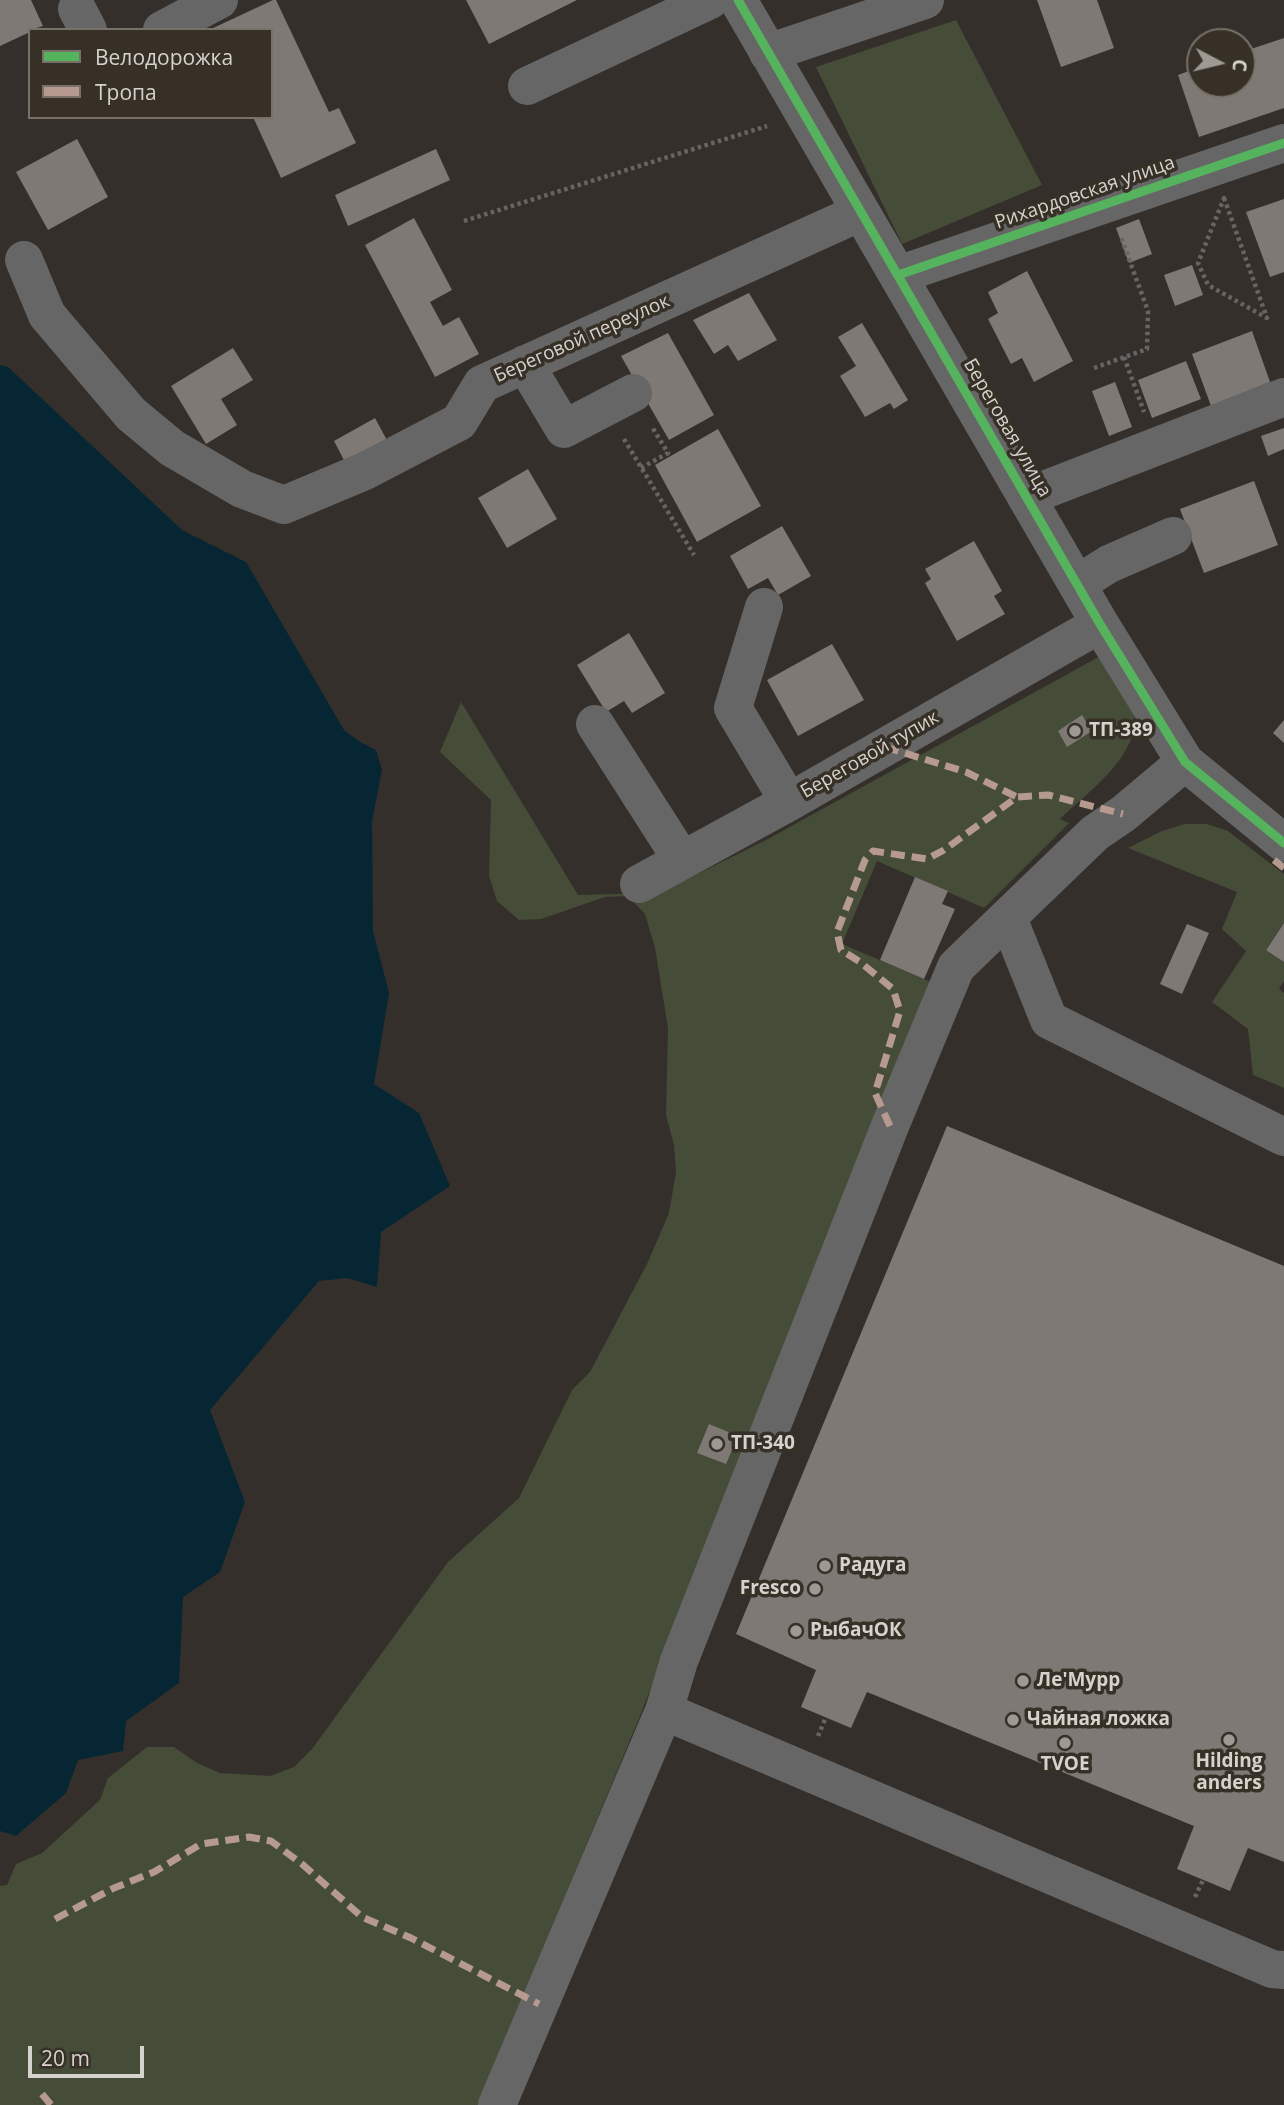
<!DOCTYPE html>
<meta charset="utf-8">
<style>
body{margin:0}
#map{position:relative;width:1284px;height:2105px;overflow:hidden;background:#342f2a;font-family:"Open Sans",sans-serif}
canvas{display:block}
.legend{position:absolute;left:28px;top:28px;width:245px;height:91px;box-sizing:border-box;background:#373027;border:2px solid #777169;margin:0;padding:9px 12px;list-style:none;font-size:21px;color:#d6d2cc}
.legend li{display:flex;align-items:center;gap:14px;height:35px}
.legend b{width:35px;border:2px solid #777169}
.north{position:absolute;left:1186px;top:28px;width:70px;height:70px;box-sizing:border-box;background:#373027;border:2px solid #777169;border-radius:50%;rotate:97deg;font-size:19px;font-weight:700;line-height:28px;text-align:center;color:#d6d2cc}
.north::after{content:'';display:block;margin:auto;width:24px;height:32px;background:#9d9993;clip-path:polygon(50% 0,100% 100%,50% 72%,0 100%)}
.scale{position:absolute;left:28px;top:2046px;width:116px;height:32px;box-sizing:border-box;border:4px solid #d6d2cc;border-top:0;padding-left:9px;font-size:21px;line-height:24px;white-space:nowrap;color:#d6d2cc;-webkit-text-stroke:5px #373027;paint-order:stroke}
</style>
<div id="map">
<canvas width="1284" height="2105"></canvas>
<ul class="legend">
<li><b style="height:9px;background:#56b35d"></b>Велодорожка</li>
<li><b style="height:9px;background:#b69a8f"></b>Тропа</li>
</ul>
<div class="north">С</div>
<div class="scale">20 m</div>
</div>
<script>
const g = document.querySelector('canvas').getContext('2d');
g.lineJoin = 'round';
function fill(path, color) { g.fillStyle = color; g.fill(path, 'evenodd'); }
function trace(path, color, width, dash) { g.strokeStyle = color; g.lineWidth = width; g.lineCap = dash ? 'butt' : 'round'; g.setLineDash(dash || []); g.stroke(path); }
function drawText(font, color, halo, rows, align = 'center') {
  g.font = font + ' "Open Sans",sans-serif'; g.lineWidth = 7; g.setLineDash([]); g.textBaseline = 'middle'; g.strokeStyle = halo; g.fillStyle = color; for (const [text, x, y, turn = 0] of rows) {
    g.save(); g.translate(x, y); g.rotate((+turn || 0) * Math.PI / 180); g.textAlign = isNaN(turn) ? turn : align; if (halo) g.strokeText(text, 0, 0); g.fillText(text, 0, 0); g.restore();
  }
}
fill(new Path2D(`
 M 956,20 L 1042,185 L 902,244 L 816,67 Z
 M 1104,654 C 1113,670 1125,685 1131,702 C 1150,749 1090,790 1060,819 L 1069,823 L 984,908 L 877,861 L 842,944 L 931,982 L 882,1100 L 638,1721 L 478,2105 L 0,2105 L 0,1886 L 7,1885 L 16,1864 L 42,1853 L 100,1800 L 108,1778 L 147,1747 L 174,1747 L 197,1763 L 220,1773 L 270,1776 L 294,1767 L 312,1749 L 448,1562 L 519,1498 L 572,1390 L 590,1372 L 647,1264 L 669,1213 L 676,1172 L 674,1145 L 666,1115 L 668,1028 L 655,948 L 645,914 L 628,896 L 605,897 L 541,919 L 519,920 L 497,901 L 489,876 L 491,800 L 440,752 L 461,702 L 578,895 L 659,893 L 766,840 Z
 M 1185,824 L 1207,824 L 1228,831 L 1284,874 L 1284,923 L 1266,949 L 1284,962 L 1284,981 L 1279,989 L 1284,993 L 1284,1088 L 1253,1075 L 1248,1029 L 1212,1002 L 1246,951 L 1222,929 L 1237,892 L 1128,848 L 1162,831 Z`), '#454c38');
fill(new Path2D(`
 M 0,365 L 8,367 L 182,530 L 246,562 L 344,730 L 360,742 L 376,750 L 382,770 L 372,821 L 373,931 L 389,993 L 374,1084 L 419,1113 L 450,1186 L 381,1232 L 377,1287 L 347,1278 L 319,1281 L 210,1410 L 245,1502 L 220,1572 L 183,1597 L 179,1683 L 126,1721 L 123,1751 L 78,1760 L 66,1793 L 16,1836 L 0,1831 Z`), '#062634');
fill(new Path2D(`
 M 0,0 L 31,0 L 43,26 L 30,30 L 30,32 L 0,46 Z
 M 273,0 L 276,0 L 329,112 L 339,108 L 356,143 L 281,178 L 253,117 L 271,117 L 271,30 L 209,30 Z
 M 466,0 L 577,0 L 489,44 Z
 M 1037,0 L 1097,0 L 1114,48 L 1061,67 Z
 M 1284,38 L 1284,108 L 1199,137 L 1178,75 L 1200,67 L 1200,84 L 1242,84 L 1242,52 Z
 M 77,139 L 108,197 L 48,230 L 16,172 Z
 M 436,149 L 450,180 L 348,226 L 335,195 Z
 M 1284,199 L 1284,272 L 1270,277 L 1246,212 Z
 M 414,218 L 452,290 L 430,302 L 443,326 L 459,317 L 479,354 L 435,377 L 365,245 Z
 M 1139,219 L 1152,254 L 1129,263 L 1116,228 Z
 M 1192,265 L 1203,295 L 1175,306 L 1164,275 Z
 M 1027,271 L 1073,361 L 1034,382 L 1022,358 L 1011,364 L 988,319 L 998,313 L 988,292 Z
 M 749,293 L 777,340 L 738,361 L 728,345 L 714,354 L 693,320 Z
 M 862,323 L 908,400 L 894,409 L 890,403 L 865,417 L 840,376 L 856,366 L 838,337 Z
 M 1252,331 L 1270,382 L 1211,406 L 1192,354 Z
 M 668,333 L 714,415 L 669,440 L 621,356 Z
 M 233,348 L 253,380 L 221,399 L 237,425 L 206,444 L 171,386 Z
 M 1186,361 L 1201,399 L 1152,418 L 1138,380 Z
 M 1115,382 L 1132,427 L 1109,436 L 1092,391 Z
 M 375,418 L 389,444 L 347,466 L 334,441 Z
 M 1284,428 L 1284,449 L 1268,456 L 1261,436 Z
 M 718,429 L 761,506 L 697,542 L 655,465 Z
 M 528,469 L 557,519 L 507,548 L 478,498 Z
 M 1254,481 L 1278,545 L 1204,573 L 1180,509 Z
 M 782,526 L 811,576 L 778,595 L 768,578 L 748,589 L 730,556 Z
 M 974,541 L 1002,591 L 994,596 L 1005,614 L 957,641 L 925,583 L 931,579 L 925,569 Z
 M 629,633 L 665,693 L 632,713 L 624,701 L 606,712 L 577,665 Z
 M 832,644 L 864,700 L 798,736 L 767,680 Z
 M 1082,715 L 1092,731 L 1067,747 L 1058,731 Z
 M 1284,720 L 1284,743 L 1273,733 Z
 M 915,877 L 948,891 L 942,904 L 955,909 L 924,979 L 880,960 Z
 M 1284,923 L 1284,962 L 1266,950 Z
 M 1187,924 L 1209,933 L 1182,994 L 1160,984 Z
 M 947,1126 L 1284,1266 L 1284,1862 L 1248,1848 L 1230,1891 L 1177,1869 L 1194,1826 L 867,1692 L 851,1728 L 801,1707 L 816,1670 L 736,1634 Z
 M 709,1424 L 738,1436 L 726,1464 L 697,1453 Z`), '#7e7975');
trace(new Path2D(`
 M 1224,198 L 1267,318 L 1208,285 L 1198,263 Z
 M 464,221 L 767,126
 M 1124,357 L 1144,412
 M 1094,368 L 1147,349 L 1148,311 L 1122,240 L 1119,241
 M 624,439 L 694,555
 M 641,468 L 668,453 L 652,427
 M 818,1736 L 826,1717
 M 1195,1897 L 1203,1880`), '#666564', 4.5, [3.5, 3.5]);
trace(new Path2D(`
 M 738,0 L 1100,624 L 1185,762 L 1284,843
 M 77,9 L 88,30
 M 162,30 L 219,0
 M 768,53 L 925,0
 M 527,86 L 710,0
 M 24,260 L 47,315 L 131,414 L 172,448 L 242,489 L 284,505 L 365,471 L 459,422 L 482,384 L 861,212
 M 898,275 L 1284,143
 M 525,364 L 564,429 L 633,393
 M 1026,497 L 1284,397
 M 1077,584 L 1109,564 L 1173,536
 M 764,607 L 733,708 L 789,802
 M 595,724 L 682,860
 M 639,884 L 789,802 L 1100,624
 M 1008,918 L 1049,1020 L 1284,1137
 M 664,1711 L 1272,1969 L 1284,1970
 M 497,2105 L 664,1711 L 679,1661 L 890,1126 L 956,967 L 1095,833 L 1123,814 L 1185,762`), '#666', 38);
trace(new Path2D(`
 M 885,747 L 966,772 L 1017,797
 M 1274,860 L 1284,868
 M 890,1126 L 875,1093 L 900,1011 L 893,989 L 860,962 L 841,950 L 837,932 L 865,860 L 873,851 L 927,859 L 944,850 L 1017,797 L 1048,795 L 1123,814
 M 55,1919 L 114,1888 L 154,1872 L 201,1844 L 249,1837 L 271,1841 L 302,1864 L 362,1917 L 411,1938 L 539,2004
 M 42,2094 L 51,2105`), '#b69a8f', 7, [14, 7]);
trace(new Path2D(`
 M 738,0 L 1100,624 L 1185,762 L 1284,843
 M 898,275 L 1284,143`), '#56b35d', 9);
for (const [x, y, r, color] of [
 [1075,731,7,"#9d9993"],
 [717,1444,7,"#9d9993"],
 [825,1566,7,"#9d9993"],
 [815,1589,7,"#9d9993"],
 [796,1631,7,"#9d9993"],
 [1023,1681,7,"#9d9993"],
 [1013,1720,7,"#9d9993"],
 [1229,1740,7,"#9d9993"],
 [1065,1743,7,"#9d9993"]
]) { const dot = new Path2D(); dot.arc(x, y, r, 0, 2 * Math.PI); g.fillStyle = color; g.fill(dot); trace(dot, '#373027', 2.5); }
drawText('19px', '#d6d2cc', '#373027', [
 ["Рихардовская улица",1085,193,-19],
 ["Береговой переулок",582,339,-24],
 ["Береговая улица",1007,428,60],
 ["Береговой тупик",870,755,-30]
]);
drawText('bold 19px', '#d6d2cc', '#373027', [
 ["ТП-389",1089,731],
 ["ТП-340",731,1444],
 ["Радуга",839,1566],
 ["Fresco",801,1589,"right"],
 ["РыбачОК",810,1631],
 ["Ле'Мурр",1037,1681],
 ["Чайная ложка",1027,1720],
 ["Hilding",1229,1762,"center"],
 ["anders",1229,1784,"center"],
 ["TVOE",1065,1765,"center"]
], 'left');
</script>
